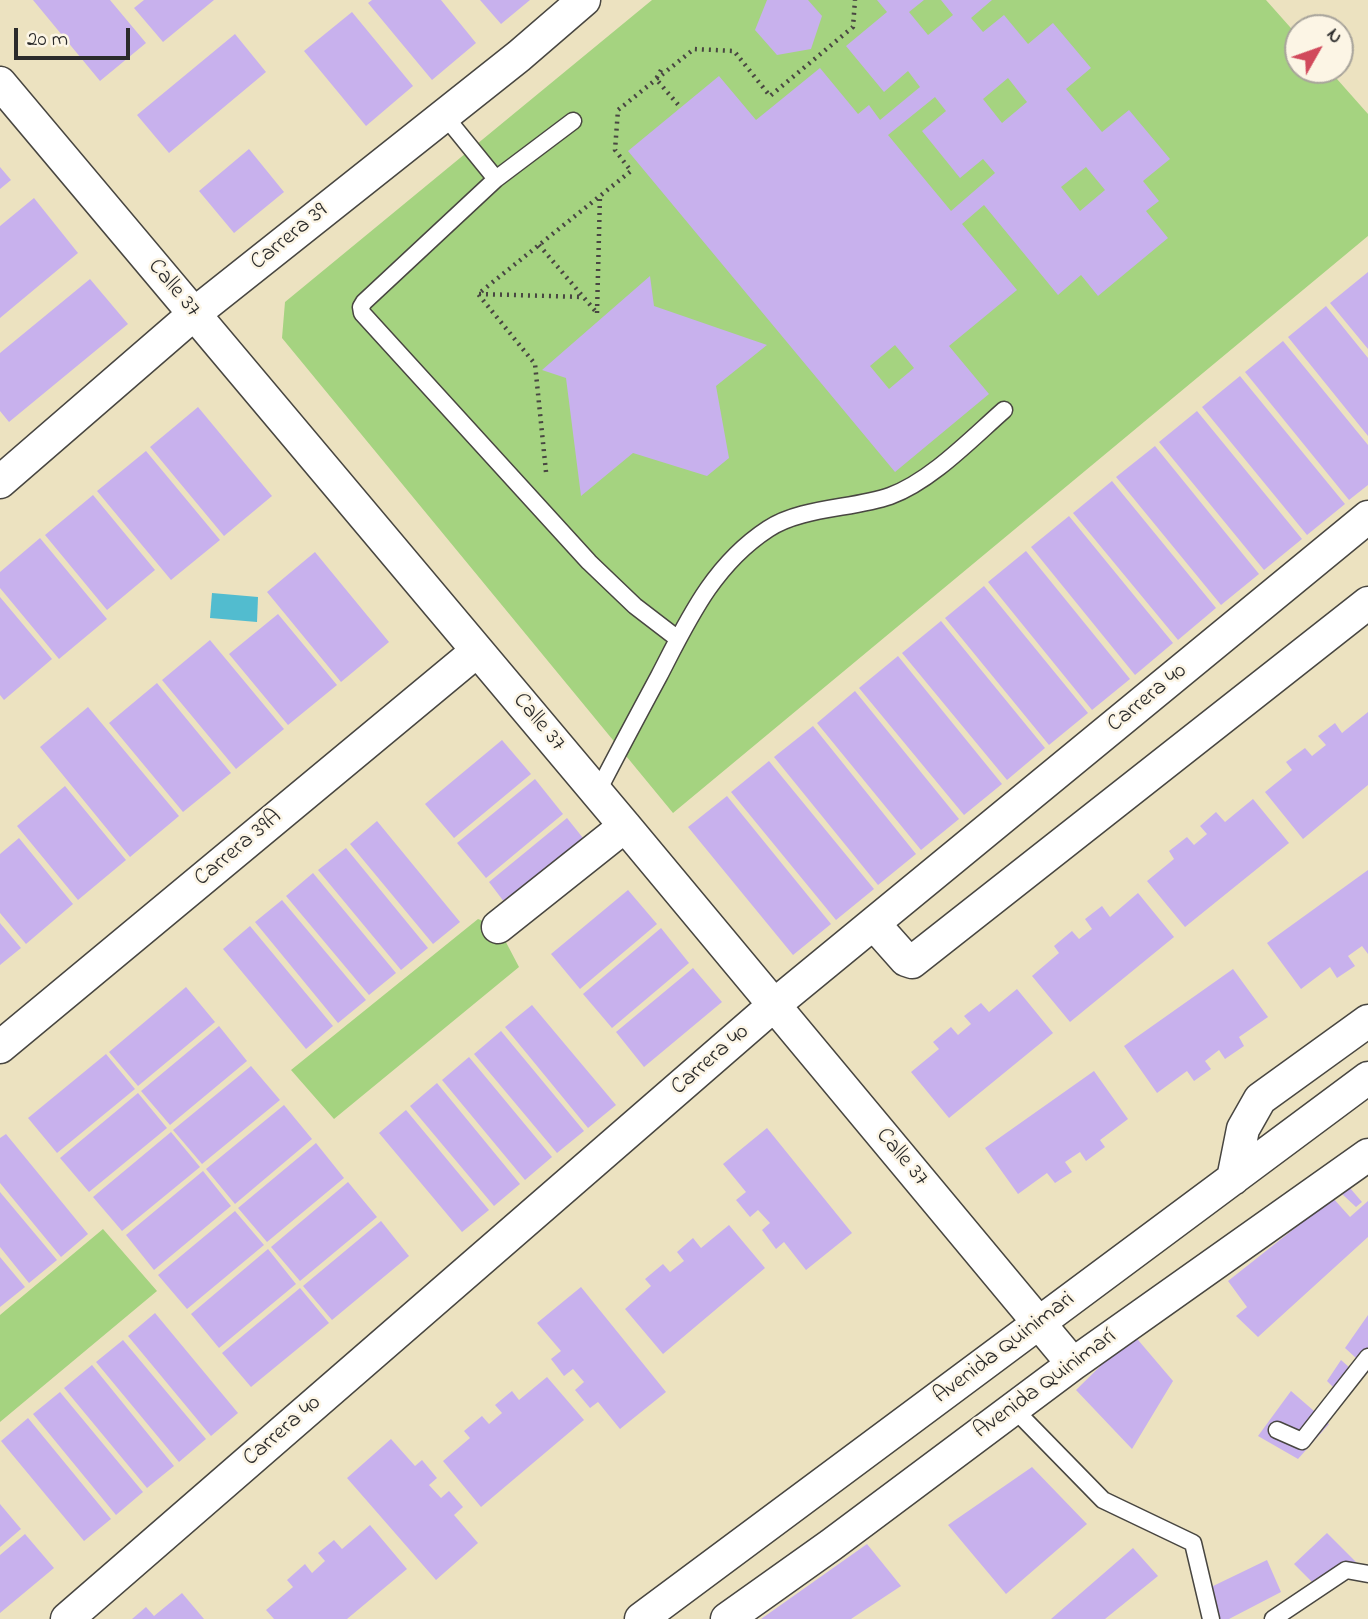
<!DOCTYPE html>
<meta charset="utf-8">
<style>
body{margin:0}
#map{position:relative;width:1368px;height:1619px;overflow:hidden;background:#ece2c0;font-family:"Indie Flower",sans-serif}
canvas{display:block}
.north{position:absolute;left:1284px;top:14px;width:70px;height:70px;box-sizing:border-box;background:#fcf5e5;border:2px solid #a8a49b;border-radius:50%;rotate:50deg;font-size:19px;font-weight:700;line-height:28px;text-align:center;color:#2b2b2b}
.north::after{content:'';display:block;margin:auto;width:24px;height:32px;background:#d1495b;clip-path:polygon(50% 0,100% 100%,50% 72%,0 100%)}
.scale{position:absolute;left:14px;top:28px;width:116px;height:32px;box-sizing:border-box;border:4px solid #2b2b2b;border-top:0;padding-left:9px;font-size:21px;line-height:24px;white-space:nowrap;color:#2b2b2b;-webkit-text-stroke:5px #fcf5e5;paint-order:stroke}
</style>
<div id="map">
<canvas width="1368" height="1619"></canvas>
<div class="north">N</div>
<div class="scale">20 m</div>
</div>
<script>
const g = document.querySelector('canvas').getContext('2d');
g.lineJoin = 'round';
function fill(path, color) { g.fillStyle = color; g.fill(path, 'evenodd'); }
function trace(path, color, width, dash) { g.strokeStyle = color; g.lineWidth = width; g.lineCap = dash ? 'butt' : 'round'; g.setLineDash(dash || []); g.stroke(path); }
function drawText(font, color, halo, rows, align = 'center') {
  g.font = font + ' "Indie Flower",sans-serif'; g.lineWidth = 5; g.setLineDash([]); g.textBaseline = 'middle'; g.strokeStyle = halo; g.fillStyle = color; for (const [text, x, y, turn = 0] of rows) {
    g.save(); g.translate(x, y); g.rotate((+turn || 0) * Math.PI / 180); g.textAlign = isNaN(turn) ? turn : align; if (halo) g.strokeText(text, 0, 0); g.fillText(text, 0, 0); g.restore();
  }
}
fill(new Path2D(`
 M 652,0 L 1266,0 L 1298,36 L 1298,70 L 1329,70 L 1368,114 L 1368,236 L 673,813 L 282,338 L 285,302 Z
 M 478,919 L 498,927 L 519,967 L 334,1119 L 291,1070 Z
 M 103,1229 L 157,1291 L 0,1422 L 0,1315 Z`), '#a5d380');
fill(new Path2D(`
 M 212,593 L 258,597 L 257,622 L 210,618 Z`), '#52bccf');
fill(new Path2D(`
 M 33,0 L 110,0 L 146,43 L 100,81 Z
 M 144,0 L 214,0 L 163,42 L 134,8 Z
 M 372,0 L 441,0 L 476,43 L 432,80 L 368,3 Z
 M 480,0 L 530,0 L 501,24 Z
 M 767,0 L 808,0 L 822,16 L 811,49 L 777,55 L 755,30 Z
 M 877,0 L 924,0 L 909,12 L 928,35 L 953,15 L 941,0 L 992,0 L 971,18 L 983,32 L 1004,15 L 1028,44 L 1053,23 L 1091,68 L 1066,89 L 1102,132 L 1129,110 L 1170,159 L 1143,181 L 1159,201 L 1146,211 L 1168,238 L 1098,296 L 1081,275 L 1058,295 L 984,205 L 962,224 L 1017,290 L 949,346 L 989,394 L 895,472 L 628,151 L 719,76 L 756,120 L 820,68 L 858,114 L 869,105 L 880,120 L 920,87 L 908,71 L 884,92 L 846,46 L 887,12 ZM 1008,78 L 1027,102 L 1002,123 L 983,99 ZM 935,97 L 946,111 L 922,131 L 960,178 L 983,159 L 995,173 L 951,211 L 888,135 ZM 1086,167 L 1105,190 L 1080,211 L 1061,187 ZM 895,345 L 914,368 L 889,389 L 870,366 Z
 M 352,12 L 413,86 L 366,126 L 304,51 Z
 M 235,34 L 266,72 L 169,153 L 137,115 Z
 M 249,149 L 284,192 L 234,233 L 199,191 Z
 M 0,167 L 11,180 L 0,189 Z
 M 34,198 L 78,253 L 0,318 L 0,226 Z
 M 1368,272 L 1368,349 L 1330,303 Z
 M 650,276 L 654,306 L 767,345 L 716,386 L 729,458 L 707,476 L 633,453 L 581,496 L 566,378 L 542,370 Z
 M 90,279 L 128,324 L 9,422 L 0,411 L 0,353 Z
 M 1326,306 L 1368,358 L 1368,436 L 1288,337 Z
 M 1283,341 L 1368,445 L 1368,485 L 1349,500 L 1245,372 Z
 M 1240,376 L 1345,504 L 1307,535 L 1202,407 Z
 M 198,407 L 272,496 L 224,536 L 150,447 Z
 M 1197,411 L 1302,539 L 1264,570 L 1159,442 Z
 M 1155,446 L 1259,574 L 1221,605 L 1116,477 Z
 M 146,451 L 220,540 L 171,580 L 97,491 Z
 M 1112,481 L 1216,608 L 1178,640 L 1073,513 Z
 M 93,495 L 155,570 L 107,610 L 45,535 Z
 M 1069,516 L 1173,643 L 1135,675 L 1031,547 Z
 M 40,538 L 107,619 L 59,659 L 0,588 L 0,572 Z
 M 1026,551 L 1130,679 L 1092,710 L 988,582 Z
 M 315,552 L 389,642 L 341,682 L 267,592 Z
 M 984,586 L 1088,713 L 1049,745 L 945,618 Z
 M 0,597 L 52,659 L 4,700 L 0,695 Z
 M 278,614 L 337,685 L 288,725 L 229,654 Z
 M 941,621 L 1045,748 L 1007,780 L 902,653 Z
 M 210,640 L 284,729 L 236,769 L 162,680 Z
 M 898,656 L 1002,784 L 964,815 L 859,688 Z
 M 157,683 L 231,773 L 183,812 L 109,723 Z
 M 855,691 L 959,819 L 921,850 L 817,723 Z
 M 88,707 L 179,816 L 130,857 L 40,747 Z
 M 1368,712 L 1368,785 L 1303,839 L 1265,792 L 1292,770 L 1286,762 L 1305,748 L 1312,756 L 1326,745 L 1318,736 L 1335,723 L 1342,733 Z
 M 813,726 L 916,854 L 878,885 L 774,757 Z
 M 502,740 L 531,774 L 454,838 L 425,804 Z
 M 769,761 L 874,889 L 836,920 L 731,792 Z
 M 535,779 L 563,814 L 486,878 L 457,843 Z
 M 65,786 L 126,860 L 78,900 L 17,826 Z
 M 727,796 L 831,924 L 793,955 L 688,827 Z
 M 1253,799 L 1289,843 L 1185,927 L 1147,881 L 1174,859 L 1169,851 L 1187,837 L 1194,845 L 1207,834 L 1200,826 L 1216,812 L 1225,822 Z
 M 567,818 L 591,848 L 511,911 L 489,882 Z
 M 377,821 L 460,922 L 433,944 L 350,844 Z
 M 19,838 L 73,904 L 26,944 L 0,913 L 0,854 Z
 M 346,848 L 428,948 L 401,970 L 318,870 Z
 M 1368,870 L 1368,954 L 1362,946 L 1348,956 L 1355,966 L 1337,978 L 1330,967 L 1301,989 L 1267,943 Z
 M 313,873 L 396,973 L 369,995 L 286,896 Z
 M 628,890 L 657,924 L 580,989 L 551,954 Z
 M 1138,893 L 1174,937 L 1070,1022 L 1032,976 L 1059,953 L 1054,946 L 1072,931 L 1079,939 L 1092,929 L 1085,919 L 1102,906 L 1110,917 Z
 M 282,900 L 366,1000 L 338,1023 L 255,922 Z
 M 0,923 L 21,948 L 0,965 Z
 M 250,926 L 333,1026 L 306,1049 L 223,949 Z
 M 661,928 L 689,963 L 612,1028 L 583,994 Z
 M 693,968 L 722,1002 L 644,1067 L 616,1032 Z
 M 1233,969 L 1268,1017 L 1239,1037 L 1244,1046 L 1225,1059 L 1219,1050 L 1205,1061 L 1211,1069 L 1194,1081 L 1187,1071 L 1157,1093 L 1124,1046 Z
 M 186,987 L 215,1022 L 138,1086 L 109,1052 Z
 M 1017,989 L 1053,1033 L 949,1118 L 911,1072 L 939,1049 L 933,1042 L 951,1027 L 958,1035 L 971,1024 L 964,1016 L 981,1003 L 989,1012 Z
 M 532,1005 L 616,1105 L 588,1128 L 505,1027 Z
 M 219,1026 L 247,1061 L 170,1125 L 141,1091 Z
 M 501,1031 L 584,1131 L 557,1153 L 474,1054 Z
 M 106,1054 L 135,1089 L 57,1153 L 28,1118 Z
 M 469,1057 L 552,1157 L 525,1180 L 442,1080 Z
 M 251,1066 L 280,1100 L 202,1164 L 173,1130 Z
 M 1094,1071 L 1128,1119 L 1100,1140 L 1105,1147 L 1086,1161 L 1080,1152 L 1065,1162 L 1072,1172 L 1055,1183 L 1047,1173 L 1018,1194 L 985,1148 Z
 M 437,1083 L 520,1184 L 494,1206 L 410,1106 Z
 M 138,1093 L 167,1128 L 89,1192 L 60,1158 Z
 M 284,1105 L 312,1139 L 235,1204 L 206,1169 Z
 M 406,1110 L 489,1210 L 462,1232 L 379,1133 Z
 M 767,1128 L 852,1233 L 806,1270 L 784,1242 L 776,1249 L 762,1230 L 770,1223 L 758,1210 L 750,1217 L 736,1200 L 746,1192 L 723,1164 Z
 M 171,1132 L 200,1167 L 122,1231 L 93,1197 Z
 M 6,1134 L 88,1234 L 61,1257 L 0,1183 L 0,1138 Z
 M 316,1143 L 344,1178 L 267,1242 L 238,1208 Z
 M 203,1171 L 231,1206 L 154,1270 L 126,1235 Z
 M 348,1182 L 377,1217 L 300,1281 L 271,1247 Z
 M 1350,1188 L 1362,1202 L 1356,1207 L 1342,1194 Z
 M 0,1192 L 57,1260 L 29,1283 L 0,1247 Z
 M 1333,1198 L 1350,1217 L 1368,1201 L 1368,1237 L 1258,1337 L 1236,1316 L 1247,1307 L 1228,1281 Z
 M 235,1211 L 264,1245 L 187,1309 L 158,1275 Z
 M 381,1221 L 409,1256 L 332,1320 L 303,1286 Z
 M 729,1225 L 765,1268 L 663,1354 L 625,1309 L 651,1286 L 645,1279 L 663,1264 L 670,1272 L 684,1261 L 677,1252 L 693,1238 L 701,1248 Z
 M 268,1249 L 296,1284 L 219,1348 L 191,1314 Z
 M 0,1257 L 25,1287 L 0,1307 Z
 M 581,1287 L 666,1392 L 620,1429 L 598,1402 L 590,1408 L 575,1390 L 584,1382 L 573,1369 L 564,1376 L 551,1359 L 561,1351 L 537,1323 Z
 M 300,1288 L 329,1323 L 251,1387 L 222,1353 Z
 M 155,1313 L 238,1413 L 211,1436 L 128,1336 Z
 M 1368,1315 L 1368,1369 L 1345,1348 Z
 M 1133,1334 L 1173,1381 L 1132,1449 L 1076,1390 Z
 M 123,1340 L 206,1439 L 179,1462 L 96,1362 Z
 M 1341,1360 L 1359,1376 L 1344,1398 L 1327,1381 Z
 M 92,1365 L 174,1466 L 147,1488 L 64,1388 Z
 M 547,1377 L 584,1420 L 481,1507 L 443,1461 L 470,1438 L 464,1431 L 482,1416 L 489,1424 L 502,1413 L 495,1405 L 512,1391 L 519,1400 Z
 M 1291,1391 L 1329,1424 L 1298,1459 L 1258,1436 Z
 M 60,1392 L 143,1492 L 116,1515 L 33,1414 Z
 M 28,1418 L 111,1519 L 84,1541 L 1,1441 Z
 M 391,1439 L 415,1466 L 422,1460 L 437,1478 L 429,1485 L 441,1498 L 449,1491 L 463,1507 L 454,1515 L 478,1543 L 436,1580 L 347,1478 Z
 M 1032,1467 L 1087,1524 L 1006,1594 L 948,1525 Z
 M 0,1504 L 21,1529 L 0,1547 Z
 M 370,1525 L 407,1569 L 347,1619 L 274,1619 L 266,1610 L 293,1587 L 287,1580 L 305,1564 L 312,1573 L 325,1561 L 318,1553 L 334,1540 L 342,1549 Z
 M 1327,1533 L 1360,1566 L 1323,1593 L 1294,1564 Z
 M 25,1534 L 54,1568 L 0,1613 L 0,1555 Z
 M 867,1544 L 901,1586 L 851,1619 L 761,1619 Z
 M 1133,1548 L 1158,1576 L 1105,1619 L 1051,1619 Z
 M 1267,1560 L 1281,1592 L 1229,1619 L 1217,1619 L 1209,1588 Z
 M 182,1593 L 204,1619 L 132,1619 L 146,1607 L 154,1616 Z`), '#c8b1ed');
const service = new Path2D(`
 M 444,115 L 496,179 L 364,302 L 361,307 L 362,313 L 589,562 L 635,606 L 678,639
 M 496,179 L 573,121
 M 597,793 C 617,754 638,715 659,676 C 688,620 713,565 768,529 C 801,507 853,509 890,496 C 931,481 971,439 1004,410
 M 1014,1409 L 1103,1500 L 1193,1543 L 1211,1619
 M 1277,1430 L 1302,1441 L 1368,1357
 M 1273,1619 L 1346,1570 L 1368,1574`);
const minor = new Path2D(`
 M 0,83 L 625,826 L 1073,1364
 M 0,482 L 194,314 L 519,56 L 584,0
 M 874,924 L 906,960 L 912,962 L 1368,603
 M 498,927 L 625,826
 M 0,1047 L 477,651
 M 1233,1179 L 1243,1129 L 1260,1099 L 1368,1021
 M 67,1619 L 773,1006 L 1368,517
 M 641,1619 L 1368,1078
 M 727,1619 L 831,1545 L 1073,1364 L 1368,1155`);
trace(service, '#484641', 19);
trace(minor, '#484641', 35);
trace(new Path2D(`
 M 661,70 L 656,79 L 681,108
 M 539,245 L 597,313
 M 479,294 L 583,297
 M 597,313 L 600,195
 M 546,472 L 535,364 L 478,294 L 631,171 L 615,150 L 618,110 L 694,49 L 734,51 L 770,96 L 853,27 L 855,0`), '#484641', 4.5, [2, 5]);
trace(service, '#fff', 16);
trace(minor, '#fff', 32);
drawText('23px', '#2b2b2b', '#fcf5e5', [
 ["Carrera 39",290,238,-39],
 ["Calle 37",173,289,50],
 ["Carrera 40",1148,699,-39],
 ["Calle 37",538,723,50],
 ["Carrera 39A",239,849,-40],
 ["Carrera 40",711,1061,-41],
 ["Calle 37",901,1158,50],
 ["Avenida Quinimari",1005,1349,-37],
 ["Avenida Quinimarí",1046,1385,-36],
 ["Carrera 40",283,1432,-41]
]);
</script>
